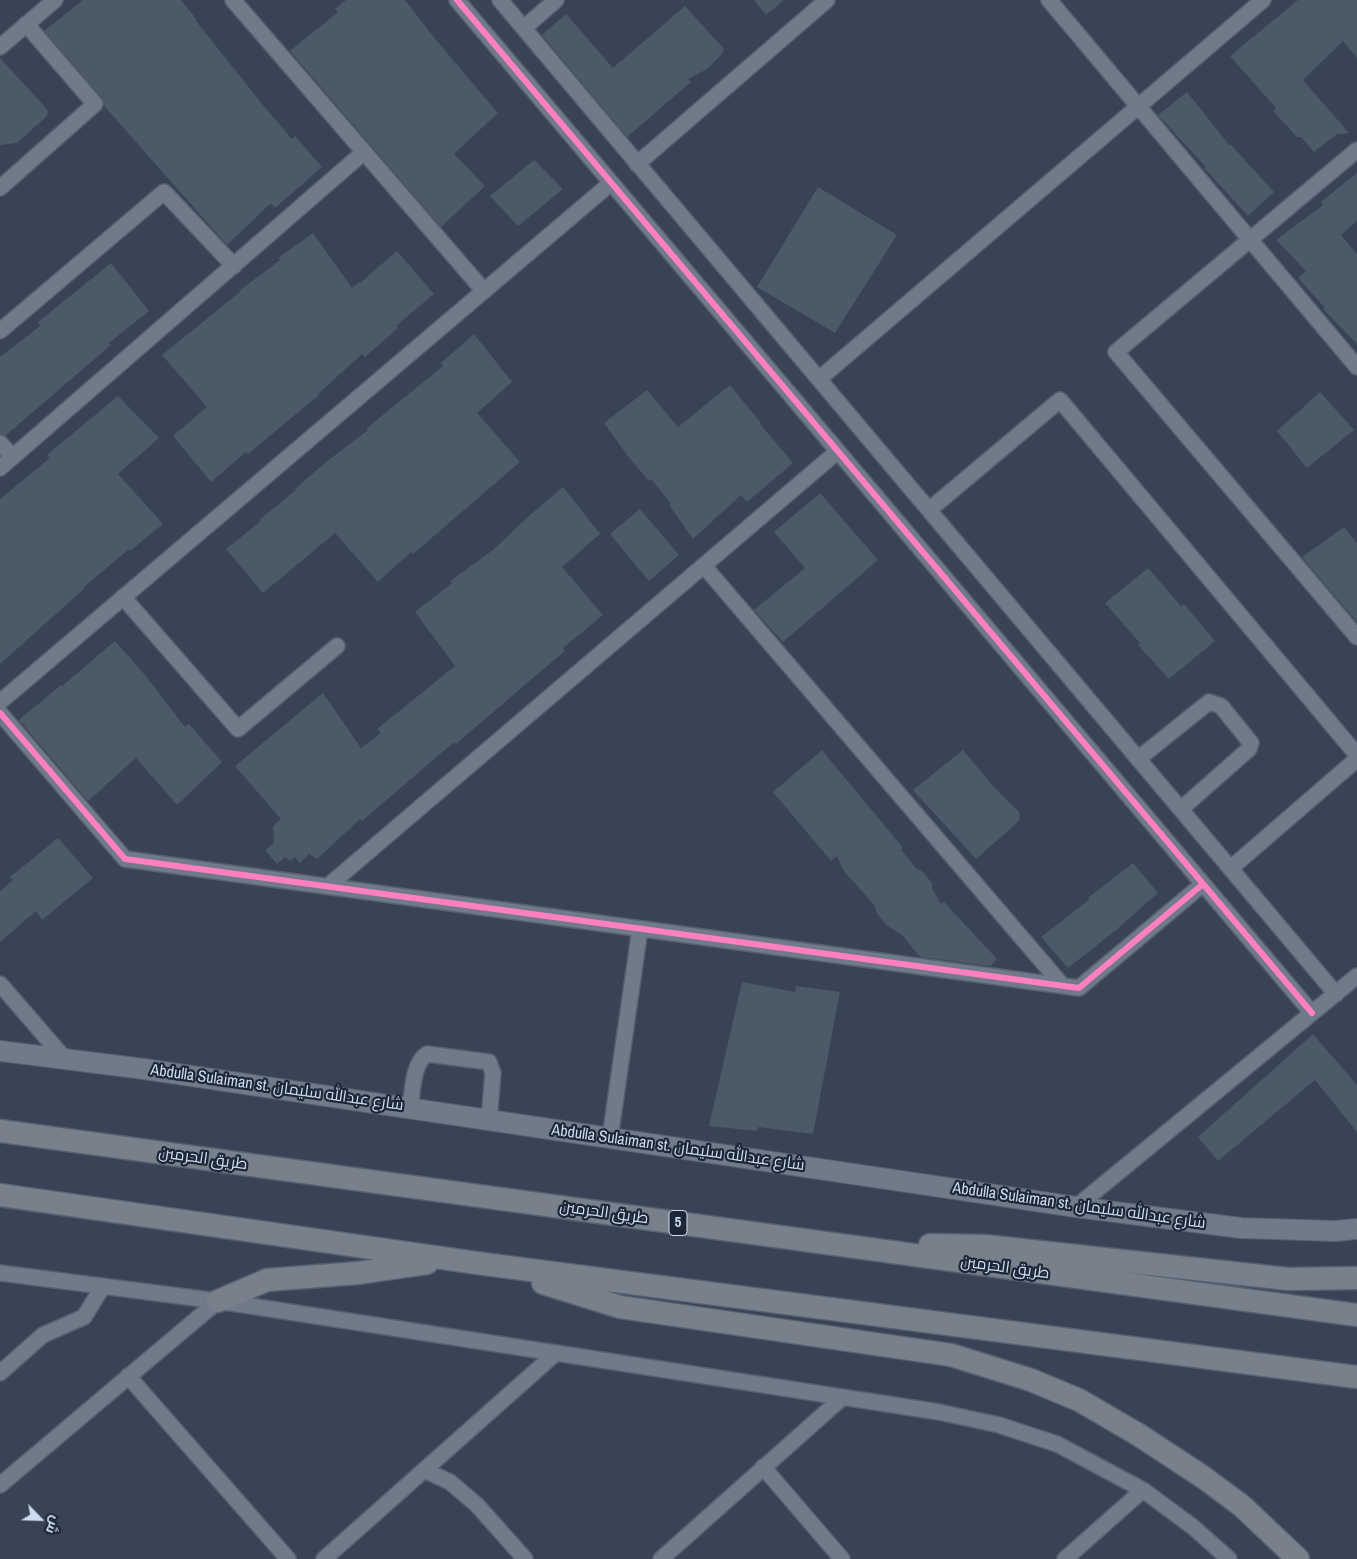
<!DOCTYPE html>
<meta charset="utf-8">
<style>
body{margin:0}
#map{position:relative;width:1357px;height:1559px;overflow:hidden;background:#384456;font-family:"Archivo Narrow",Cairo,sans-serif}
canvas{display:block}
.north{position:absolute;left:15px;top:1494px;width:50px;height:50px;-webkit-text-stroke:4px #1d2837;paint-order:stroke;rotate:114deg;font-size:14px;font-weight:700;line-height:20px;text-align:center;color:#cedcf1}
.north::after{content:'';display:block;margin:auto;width:18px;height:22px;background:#cedcf1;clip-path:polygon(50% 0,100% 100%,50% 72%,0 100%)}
</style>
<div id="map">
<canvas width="1357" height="1559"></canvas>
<div class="north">ش</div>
</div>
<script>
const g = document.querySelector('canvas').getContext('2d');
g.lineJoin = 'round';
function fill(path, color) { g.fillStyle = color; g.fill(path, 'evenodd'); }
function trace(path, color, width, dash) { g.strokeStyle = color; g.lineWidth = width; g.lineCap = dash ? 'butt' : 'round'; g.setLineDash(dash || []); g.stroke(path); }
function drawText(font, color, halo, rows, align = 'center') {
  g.font = font + ' "Archivo Narrow",Cairo,sans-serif'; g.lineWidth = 4.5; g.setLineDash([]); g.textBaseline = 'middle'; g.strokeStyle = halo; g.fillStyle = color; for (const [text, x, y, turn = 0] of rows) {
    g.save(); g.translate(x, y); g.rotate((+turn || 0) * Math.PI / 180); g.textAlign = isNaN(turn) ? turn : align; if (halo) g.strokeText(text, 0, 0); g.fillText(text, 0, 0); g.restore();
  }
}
fill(new Path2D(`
 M 83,0 L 181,0 L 197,20 L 196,21 L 263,105 L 292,139 L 295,136 L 322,167 L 275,208 L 271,203 L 227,245 L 105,107 L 102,98 L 44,31 Z
 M 346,0 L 405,0 L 436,40 L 498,113 L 454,154 L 485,186 L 441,227 L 290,51 L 338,12 L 335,9 Z
 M 754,0 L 784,0 L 766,15 Z
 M 1298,0 L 1357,0 L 1357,58 L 1343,41 L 1303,80 L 1349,133 L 1337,134 L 1314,152 L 1301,137 L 1297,137 L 1273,111 L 1276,108 L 1230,56 Z
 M 685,6 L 724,49 L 722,54 L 707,69 L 688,79 L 691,82 L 627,137 L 542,35 L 566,14 L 613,68 Z
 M 0,58 L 46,108 L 48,112 L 46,117 L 17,143 L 0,145 Z
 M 1187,92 L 1230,146 L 1231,145 L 1274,192 L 1248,216 L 1204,168 L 1206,167 L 1158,115 Z
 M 534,160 L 563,189 L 518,226 L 490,196 Z
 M 1357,173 L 1357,221 L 1341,235 L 1357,254 L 1357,344 L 1323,309 L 1325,308 L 1298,278 L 1306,271 L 1276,240 L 1323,205 L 1321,202 Z
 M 818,187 L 897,235 L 835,333 L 757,287 Z
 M 313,233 L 352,288 L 359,282 L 360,283 L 397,251 L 434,294 L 396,326 L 398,328 L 365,357 L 362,354 L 318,394 L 319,395 L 248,454 L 246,452 L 211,482 L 173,436 L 207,407 L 162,355 L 240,292 L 239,291 L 280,260 L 278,258 Z
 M 111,263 L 149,311 L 109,343 L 111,345 L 5,436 L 0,434 L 0,357 L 40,326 L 38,322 Z
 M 474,334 L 512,382 L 477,413 L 520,462 L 413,554 L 411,552 L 378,582 L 335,533 L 263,593 L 226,549 L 261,521 L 259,520 L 296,490 L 295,489 L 326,462 L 368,430 L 367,428 L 443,366 L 441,363 Z
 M 730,385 L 761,423 L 760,424 L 793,463 L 747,502 L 741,495 L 693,539 L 669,505 L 671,504 L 652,480 L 648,480 L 627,455 L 604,423 L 647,390 L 678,427 Z
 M 1320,392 L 1354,430 L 1307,468 L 1277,431 Z
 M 118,396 L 159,438 L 118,474 L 163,524 L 130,551 L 129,549 L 83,588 L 84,589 L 0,664 L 0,499 L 50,458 L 47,455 Z
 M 563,487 L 600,534 L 562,567 L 603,615 L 563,648 L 565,651 L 533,678 L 456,744 L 454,742 L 362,821 L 360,819 L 317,859 L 309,854 L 300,863 L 295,857 L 290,861 L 285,857 L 277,864 L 265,850 L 274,843 L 273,826 L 281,819 L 235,766 L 323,693 L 361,748 L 381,733 L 377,729 L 455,666 L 415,612 L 452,583 L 450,581 L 493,550 L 530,515 Z
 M 820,493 L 878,560 L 783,642 L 754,610 L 805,568 L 774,532 Z
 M 640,509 L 679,555 L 649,581 L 610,534 Z
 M 1344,527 L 1357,543 L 1357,622 L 1302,557 Z
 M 1148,568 L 1181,606 L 1184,604 L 1215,641 L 1169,679 L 1138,645 L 1140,643 L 1105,603 Z
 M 115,641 L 145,675 L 185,727 L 189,724 L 222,762 L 177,805 L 136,758 L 88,801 L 19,720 L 61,685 L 62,686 Z
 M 822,750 L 903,848 L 901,850 L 916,868 L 923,872 L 932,883 L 932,888 L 941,904 L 944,902 L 997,959 L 991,966 L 920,957 L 902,935 L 886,925 L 876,912 L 875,906 L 843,870 L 837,856 L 831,861 L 773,792 Z
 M 963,750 L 994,787 L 1019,812 L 1020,816 L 1019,821 L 976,859 L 913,790 Z
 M 58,838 L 93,878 L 42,920 L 36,911 L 0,942 L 0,891 L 13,880 L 10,877 Z
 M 1133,863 L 1158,893 L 1115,931 L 1068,968 L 1041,937 L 1090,899 L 1088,898 Z
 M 742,982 L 795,992 L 796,986 L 840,992 L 813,1134 L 758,1127 L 757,1131 L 709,1126 Z
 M 1313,1034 L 1357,1085 L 1357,1132 L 1315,1080 L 1218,1161 L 1198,1137 Z`), '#4c5966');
const minor = new Path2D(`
 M 233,0 L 484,291
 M 457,0 L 1312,1013
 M 500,0 L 1336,994
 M 1049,0 L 1357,367
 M 524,28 L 556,0
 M 0,47 L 55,0
 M 1357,150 L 1116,352 L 1357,637
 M 637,164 L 827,0
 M 0,188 L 95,104 L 26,24
 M 0,331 L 164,192 L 234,266
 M 819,379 L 1263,0
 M 0,443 L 13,457
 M 0,468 L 364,152
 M 929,510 L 1060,400 L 1357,755
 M 704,566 L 1063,986
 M 123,597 L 238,729 L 337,646
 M 0,702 L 611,183
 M 0,713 L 125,859 L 1079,988 L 1203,884
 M 1138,759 L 1209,702 L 1221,706 L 1251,743 L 1249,749 L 1181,809
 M 1231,868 L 1357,759
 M 328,886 L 838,451
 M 0,984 L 65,1059
 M 410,1108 C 413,1092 412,1064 427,1054 L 489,1062 L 493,1073 L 489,1120
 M 610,1138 L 640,929
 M 1076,1207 L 1357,976
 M 0,1273 L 218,1301 L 939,1412 L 999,1425 L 1057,1444 L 1143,1490 L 1193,1527 L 1229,1559
 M 0,1373 L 43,1335 L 84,1317 L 103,1286
 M 128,1376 L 288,1559
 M 763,1467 L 842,1559
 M 424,1470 L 450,1482 L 477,1505 L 525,1559
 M 0,1485 L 218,1301
 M 324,1559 L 556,1353
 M 661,1559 L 843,1397
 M 1065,1559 L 1143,1490`);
const major = new Path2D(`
 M 0,1051 L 144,1069 L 1076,1207 L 1241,1228 L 1335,1231 L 1357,1229`);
const highway = new Path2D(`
 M 0,1131 L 1357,1315
 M 0,1195 L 484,1264 L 1357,1377
 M 930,1245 L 985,1246 L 1288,1279 L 1357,1278
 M 543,1283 L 620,1307 L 951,1355 L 1031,1380 L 1079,1400 L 1139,1435 L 1203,1477 L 1242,1506 L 1298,1559
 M 218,1301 L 267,1280 L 358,1273 L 427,1263`);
trace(minor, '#55606f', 18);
trace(major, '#55606f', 22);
trace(highway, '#55606f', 25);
trace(minor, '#717a88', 15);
trace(major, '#707a89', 20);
trace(highway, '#78808c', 22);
trace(new Path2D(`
 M 457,0 L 1312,1013
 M 0,713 L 125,859 L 1079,988 L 1203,884`), '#ff80c0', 6);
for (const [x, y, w] of [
 [678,1223,18]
]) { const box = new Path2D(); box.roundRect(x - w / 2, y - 12.5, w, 25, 4); g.fillStyle = '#1d2837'; g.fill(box); trace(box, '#cedcf1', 1); }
drawText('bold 15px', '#cedcf1', null, [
 ["5",678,1223]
]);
drawText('16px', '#cedcf1', '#1d2837', [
 ["Abdulla Sulaiman st. شارع عبدالله سليمان",277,1088,8],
 ["Abdulla Sulaiman st. شارع عبدالله سليمان",678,1148,8],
 ["طريق الحرمين",203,1159,8],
 ["Abdulla Sulaiman st. شارع عبدالله سليمان",1079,1206,8],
 ["طريق الحرمين",604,1213,8],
 ["طريق الحرمين",1005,1268,8]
]);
</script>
